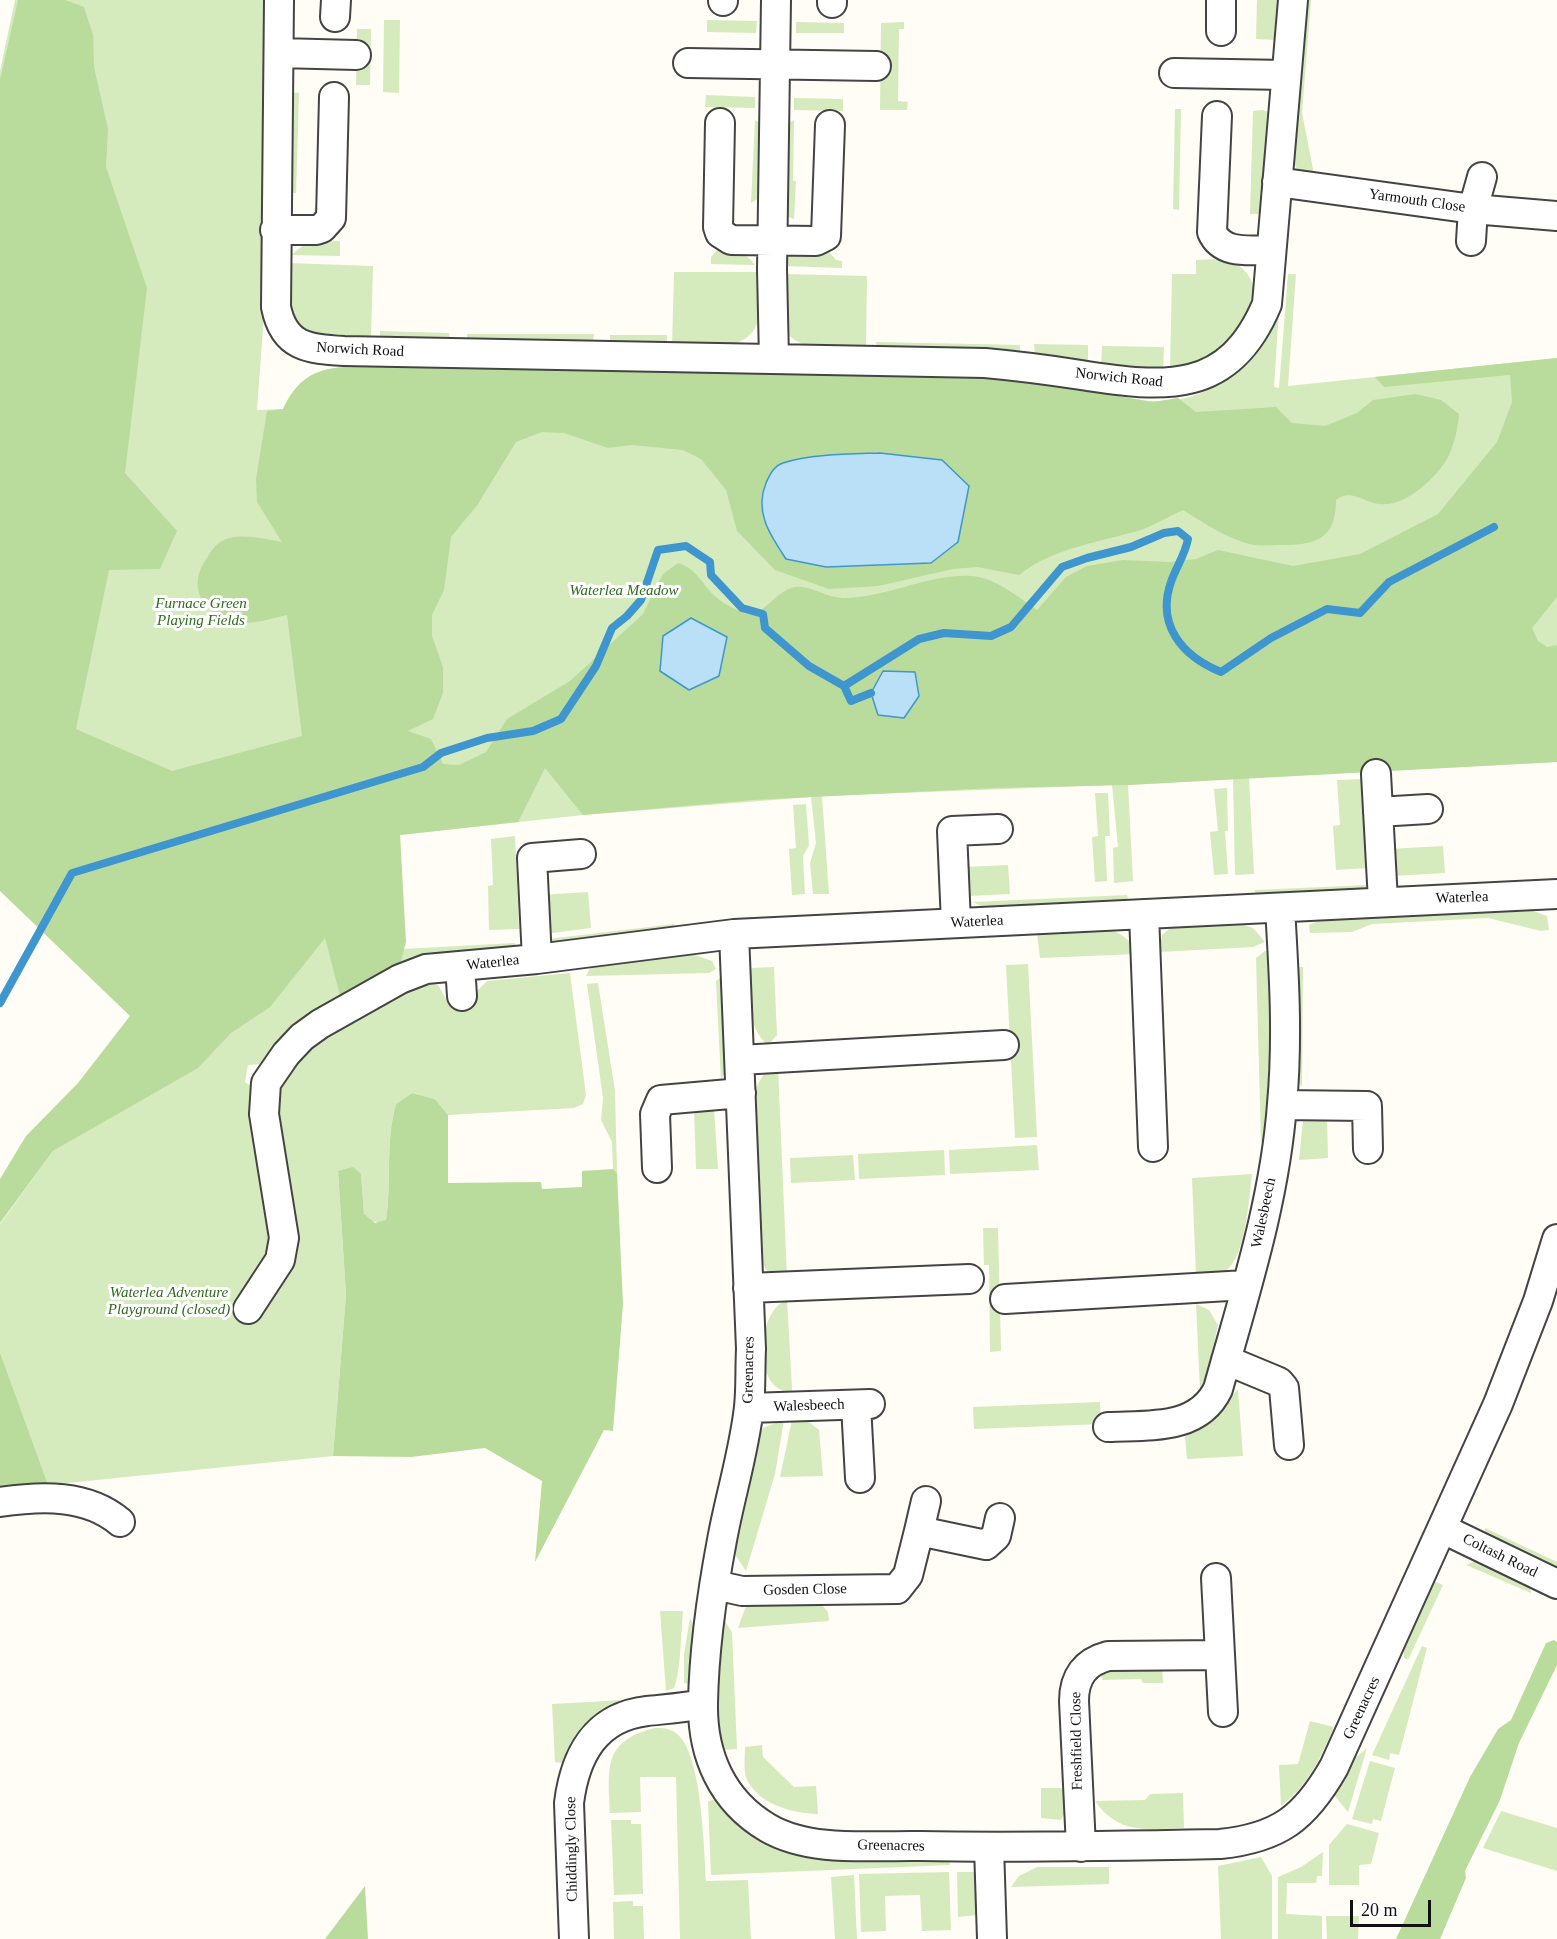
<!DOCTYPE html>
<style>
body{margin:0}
#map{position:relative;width:1557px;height:1939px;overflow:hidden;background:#fffdf5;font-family:Georgia,serif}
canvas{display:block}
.scale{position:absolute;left:1350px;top:1900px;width:81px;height:27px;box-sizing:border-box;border:3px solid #111;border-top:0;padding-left:8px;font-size:18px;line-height:21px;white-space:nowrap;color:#111;-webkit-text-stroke:4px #fff;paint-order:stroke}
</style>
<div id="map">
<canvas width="1557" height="1939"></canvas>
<div class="scale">20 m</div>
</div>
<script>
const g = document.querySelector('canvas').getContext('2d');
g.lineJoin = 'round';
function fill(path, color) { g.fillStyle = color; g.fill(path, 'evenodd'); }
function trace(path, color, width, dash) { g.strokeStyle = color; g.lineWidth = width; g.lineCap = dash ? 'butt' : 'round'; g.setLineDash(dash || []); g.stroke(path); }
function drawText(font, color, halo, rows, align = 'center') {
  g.font = font + ' Georgia,serif'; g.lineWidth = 6; g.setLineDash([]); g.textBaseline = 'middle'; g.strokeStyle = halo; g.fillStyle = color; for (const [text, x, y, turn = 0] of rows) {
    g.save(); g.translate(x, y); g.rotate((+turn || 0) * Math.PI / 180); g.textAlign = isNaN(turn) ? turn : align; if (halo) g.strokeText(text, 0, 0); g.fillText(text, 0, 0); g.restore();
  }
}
fill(new Path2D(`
 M 15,0 L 269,0 L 264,315 L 257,410 L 283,409 C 304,366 331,367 374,366 L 1070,387 C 1118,398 1182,416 1225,378 C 1243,362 1264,329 1279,309 L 1274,387 L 1279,388 L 1288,274 L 1296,274 L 1288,386 L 1557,358 L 1557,762 L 1249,778 L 1254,874 L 1235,875 L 1233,779 L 1128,785 L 1133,881 L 1114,883 L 1113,848 L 1118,847 L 1112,785 L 822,796 L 829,894 L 813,894 L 810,863 L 816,843 L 811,797 L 583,815 L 400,835 L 404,949 L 514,943 L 518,948 L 421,957 L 262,1064 L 248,1065 L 245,1082 L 254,1088 L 274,1091 L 312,1040 L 422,982 L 438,985 L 449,1004 L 474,1004 L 478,990 L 487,981 L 570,973 L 586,1095 L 583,1104 L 574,1108 L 448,1115 L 435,1099 L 412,1093 L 396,1104 C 385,1142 392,1181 386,1220 L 381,1223 L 369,1221 L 364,1214 L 361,1174 L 338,1171 L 346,1295 L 333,1456 L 48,1485 L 0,1487 L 0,1224 L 53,1151 L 197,1067 L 0,888 L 0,71 Z
 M 1257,0 L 1280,0 L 1275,40 L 1256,39 Z
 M 1302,0 L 1311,0 L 1302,113 L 1313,169 L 1310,178 L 1297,169 L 1293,160 Z
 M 384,20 L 400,20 L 399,93 L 383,92 Z
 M 707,20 L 757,21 L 756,33 L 707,32 Z
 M 796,22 L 844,23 L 844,33 L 796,33 Z
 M 904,22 L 904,29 L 899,29 L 898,101 L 908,102 L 907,110 L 880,110 L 881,23 Z
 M 357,29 L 371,29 L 370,85 L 356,85 Z
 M 291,92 L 299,93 L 296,193 L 289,193 Z
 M 706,95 L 755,97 L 755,108 L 705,107 Z
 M 794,98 L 843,99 L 843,111 L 794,110 Z
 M 1175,109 L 1181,109 L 1179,210 L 1173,209 Z
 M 1263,110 L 1268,112 L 1261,214 L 1250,214 L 1253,111 Z
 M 755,120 L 763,125 L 762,196 L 751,203 Z
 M 794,120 L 793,181 L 796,181 L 794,219 L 786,216 L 787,124 Z
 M 310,240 L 340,241 L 340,256 L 291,255 Z
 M 718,249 C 734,250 746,252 755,265 L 711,264 L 711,257 Z
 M 796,251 L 829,252 L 836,260 L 842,261 L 842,268 L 784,266 L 786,259 Z
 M 1196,260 C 1207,260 1219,258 1229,261 C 1238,263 1245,270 1250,278 C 1265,306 1234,339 1212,354 C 1199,363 1185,367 1170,371 L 1172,274 L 1196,274 Z
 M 288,263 L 373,266 L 371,339 C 346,339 295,344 289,310 C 287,295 289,278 288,263 Z
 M 674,272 L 757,272 C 771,354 735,346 672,346 Z
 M 782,274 L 867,276 L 866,349 C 844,348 792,354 784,326 C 779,311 783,289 782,274 Z
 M 380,331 L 449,333 L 450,342 L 380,340 Z
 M 467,334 L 594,334 L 593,344 L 467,343 Z
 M 610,335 L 667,335 L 667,346 L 610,345 Z
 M 876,342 L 1020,345 L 1020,353 L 877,348 Z
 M 1034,344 L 1088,345 L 1088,364 L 1035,355 Z
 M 1102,346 L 1164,347 L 1163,373 L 1101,366 Z
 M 1364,779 L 1368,868 L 1336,870 L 1333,826 L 1340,825 L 1337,780 Z
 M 1227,788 L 1228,831 L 1225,831 L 1228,874 L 1214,875 L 1210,832 L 1218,831 L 1214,789 Z
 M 1095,793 L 1108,793 L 1110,836 L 1105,836 L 1107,881 L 1095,882 L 1092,837 L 1098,836 Z
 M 806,804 L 809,845 L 803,856 L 805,894 L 792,895 L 789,849 L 796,848 L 793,805 Z
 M 515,836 L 519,929 L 489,930 L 488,886 L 493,885 L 491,839 Z
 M 1443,846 L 1445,873 L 1393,876 L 1388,849 Z
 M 1008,865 L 1010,894 L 969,896 L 965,867 Z
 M 1368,885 L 1357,892 L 1256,898 L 1255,890 Z
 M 588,892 L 591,928 L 545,934 L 541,895 Z
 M 1127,895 L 1129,902 L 989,910 L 973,902 Z
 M 1516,910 L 1533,911 L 1547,916 L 1549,930 L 1541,931 L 1488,918 L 1372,924 L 1352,932 L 1310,933 L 1309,925 L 1325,918 Z
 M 674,924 L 677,929 L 556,945 L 548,939 Z
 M 1244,925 L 1253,928 L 1265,942 L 1253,947 L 1159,952 L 1162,935 L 1170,928 Z
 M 1105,929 C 1121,932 1130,939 1137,954 L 1040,958 L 1037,933 Z
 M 1265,951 L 1269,952 C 1273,1016 1271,1080 1264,1143 L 1261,1142 L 1256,958 Z
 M 692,954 L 712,961 L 716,969 L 709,973 L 586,976 L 591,966 L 599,962 Z
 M 1028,964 L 1037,1137 L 1015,1138 L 1006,965 Z
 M 774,967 L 777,1035 L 768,1045 C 748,1030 746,991 752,968 Z
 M 1295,967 L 1303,967 L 1302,1087 L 1298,1081 Z
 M 722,976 L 726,1070 L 721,1080 L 716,981 Z
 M 598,983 L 615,1091 L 617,1173 L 613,1169 L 612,1142 L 601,1120 L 603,1098 L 587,984 Z
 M 778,1067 L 787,1278 L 766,1270 L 760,1257 L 754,1091 L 763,1075 Z
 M 694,1108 L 714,1108 L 718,1169 L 696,1169 Z
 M 1327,1117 L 1328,1158 L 1299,1160 L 1303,1121 L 1306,1118 Z
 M 1037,1145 L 1039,1170 L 950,1174 L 949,1150 Z
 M 944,1150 L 945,1175 L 859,1179 L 858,1154 Z
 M 853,1155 L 855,1180 L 791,1183 L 790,1158 Z
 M 1252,1174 C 1249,1198 1246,1252 1228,1269 C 1219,1277 1207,1275 1196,1275 L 1192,1178 Z
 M 983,1228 L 998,1228 L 1001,1351 L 990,1352 L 989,1265 L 984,1265 Z
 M 787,1300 L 792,1388 L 792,1394 C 786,1392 780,1390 775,1386 C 756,1368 760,1309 787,1300 Z
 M 1196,1304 L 1209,1310 L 1218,1325 L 1208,1371 L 1200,1390 Z
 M 1238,1389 L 1243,1456 L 1187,1459 L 1185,1437 L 1191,1430 L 1210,1421 Z
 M 1100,1402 L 1101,1424 L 974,1429 L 973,1407 Z
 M 784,1420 L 775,1474 L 746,1571 L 736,1556 L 735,1543 L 758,1437 L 763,1428 Z
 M 792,1420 L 808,1421 L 819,1430 L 823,1476 L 780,1477 Z
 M 1485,1528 L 1557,1562 L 1557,1571 L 1485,1537 Z
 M 1477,1560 L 1530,1585 L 1531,1593 L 1466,1565 Z
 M 1432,1580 L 1443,1585 L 1408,1660 L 1404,1658 L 1403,1645 Z
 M 809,1604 L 822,1605 L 828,1612 L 829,1621 L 738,1628 L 746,1606 Z
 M 660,1611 L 683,1611 C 681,1631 681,1672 674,1688 L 666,1691 Z
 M 690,1618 L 697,1632 L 692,1679 L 689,1684 L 684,1683 L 684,1654 Z
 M 723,1618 L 732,1632 L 737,1749 L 720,1750 L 716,1699 Z
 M 1422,1646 L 1427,1648 L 1399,1755 L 1390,1753 L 1389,1760 L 1372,1755 Z
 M 1162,1666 L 1163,1683 L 1143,1683 L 1141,1679 L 1103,1680 L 1098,1672 L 1112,1667 Z
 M 624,1700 L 625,1704 L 567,1759 L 562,1763 L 555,1762 L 552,1704 Z
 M 1310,1721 L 1334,1727 C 1321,1757 1308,1786 1281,1806 L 1279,1765 L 1298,1764 Z
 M 655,1728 C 663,1728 670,1728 677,1734 C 702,1753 704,1849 706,1881 L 748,1880 L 751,1939 L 680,1939 L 676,1777 L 640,1777 L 641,1812 L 610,1813 C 608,1767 603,1741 655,1728 Z
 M 762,1745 L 763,1757 L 794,1787 L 816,1786 L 818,1814 C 792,1813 760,1805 747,1780 C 743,1771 745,1757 745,1747 Z
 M 1367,1748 L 1348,1812 L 1334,1795 L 1347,1765 Z
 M 1370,1761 L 1395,1768 L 1381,1821 L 1373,1819 L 1372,1824 L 1352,1819 Z
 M 1041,1788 L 1061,1788 L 1067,1794 L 1065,1812 L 1061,1820 L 1041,1818 Z
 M 1183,1793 L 1184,1828 C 1146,1829 1119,1835 1095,1801 L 1145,1800 L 1150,1794 Z
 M 719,1799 L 739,1824 L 948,1857 L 950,1865 L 711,1875 L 708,1801 Z
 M 1501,1811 L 1557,1828 L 1557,1871 L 1483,1848 Z
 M 611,1820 L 631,1820 L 631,1824 L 641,1824 L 643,1894 L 614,1895 Z
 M 1347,1824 L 1379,1833 L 1371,1864 L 1359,1865 L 1359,1885 L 1329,1885 L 1329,1845 Z
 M 1323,1852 L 1322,1876 L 1317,1876 L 1316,1883 L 1287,1883 L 1286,1914 L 1322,1916 L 1322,1939 L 1278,1939 L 1278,1877 L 1301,1867 Z
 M 1261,1857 L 1272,1876 L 1272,1939 L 1221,1939 L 1218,1866 Z
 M 1037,1867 L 1109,1867 L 1109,1884 L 1011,1887 L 1019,1876 Z
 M 949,1872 L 951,1930 L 922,1931 L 920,1895 L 885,1896 L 886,1931 L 861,1932 L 859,1874 Z
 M 957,1872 L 975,1872 L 979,1876 L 978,1915 L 958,1917 Z
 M 854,1875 L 857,1939 L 835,1939 L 831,1877 Z
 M 633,1901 L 633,1906 L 643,1906 L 644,1939 L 614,1939 L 613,1902 Z
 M 1326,1916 L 1359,1916 L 1358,1939 L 1327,1939 Z`), '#d5ebbd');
fill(new Path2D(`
 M 18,0 L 65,0 L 84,7 L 93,35 L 94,67 L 108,129 L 106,167 L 147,288 L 125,473 L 177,531 L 160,569 L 109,570 L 76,729 L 172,771 L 302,736 L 287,615 C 274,618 258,623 245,623 C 209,622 183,590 207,558 C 210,553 214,546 219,543 C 235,531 264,539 282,542 L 257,502 L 256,479 L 267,411 L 283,409 C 304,365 331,367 374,366 L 966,377 L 1022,379 L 1153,402 L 1178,398 L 1196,412 L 1276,407 L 1292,423 L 1325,426 L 1357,413 L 1373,400 L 1416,394 L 1441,400 L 1459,414 C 1458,428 1454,446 1447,459 C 1435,479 1404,508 1379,504 C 1362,502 1351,488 1336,500 C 1336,539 1316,545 1282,545 C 1273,545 1263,546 1254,545 C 1229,540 1204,523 1183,510 C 1169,516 1155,525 1141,530 C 1100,542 1053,548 1019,575 L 977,567 L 953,569 L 878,586 L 829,589 L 775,570 L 737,531 L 726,490 L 701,459 L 683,450 L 632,445 L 608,448 L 564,433 L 542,432 L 516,442 L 478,504 L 451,537 L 444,590 L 432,615 L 432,636 L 443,667 L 443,693 L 433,719 L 408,731 L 431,739 L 443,764 L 459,765 L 486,752 L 507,719 L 570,681 L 643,614 L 663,574 L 678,563 C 698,569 701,584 716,597 C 726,606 740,612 753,615 C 768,608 779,590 795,587 C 811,585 826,598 844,598 C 886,598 930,573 972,576 C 996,578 1018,597 1037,610 L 1066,577 L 1087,566 L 1123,560 L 1170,562 L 1196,559 L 1218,550 L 1293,566 L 1360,554 L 1438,514 L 1497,442 L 1512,402 L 1510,375 L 1384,387 L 1375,377 L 1557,358 L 1557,597 L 1532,628 L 1538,641 L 1547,647 L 1557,645 L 1557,762 L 1128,785 L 994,788 L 753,800 L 583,815 L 545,768 L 518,822 L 400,835 L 406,942 L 398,972 L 342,1003 L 325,938 L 270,1007 L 231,1033 L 198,1068 L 53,1151 L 0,1223 L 0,1179 L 26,1136 L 78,1083 L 130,1016 L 0,891 L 0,80 ZM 880,453 L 942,460 L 962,516 L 958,542 L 931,563 L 826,567 L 783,463 L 817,457 ZM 727,637 L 718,676 L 689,690 Z
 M 412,1093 L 435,1099 L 448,1115 L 448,1183 L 541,1182 L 542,1189 L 582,1187 L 582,1171 L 613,1169 L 617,1173 L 623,1304 L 613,1431 L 604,1430 L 535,1562 L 542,1481 L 485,1448 L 411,1457 L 333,1456 L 346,1295 L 338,1171 L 353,1167 L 361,1174 L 364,1214 L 375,1223 L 386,1220 C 392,1181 385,1142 396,1104 Z
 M 0,1353 L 48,1485 L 0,1487 Z
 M 1554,1640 L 1557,1642 L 1557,1665 L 1519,1743 L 1500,1800 L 1465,1871 L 1466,1878 L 1440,1939 L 1396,1939 L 1470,1777 L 1498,1729 L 1511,1720 L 1546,1643 Z
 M 365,1886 L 368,1939 L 325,1939 Z`), '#b9dc9c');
const water = new Path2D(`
 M 880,453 L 942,460 L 969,486 L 958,542 L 931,563 L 826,567 L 786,559 C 770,535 754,512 766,483 C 770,474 774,466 783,463 C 810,454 851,454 880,453 Z
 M 691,618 L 727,637 L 719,676 L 689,690 L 660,671 L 663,636 Z
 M 883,671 L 915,672 L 919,696 L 904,718 L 878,715 L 871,693 Z`);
fill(water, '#b9e0f7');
trace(water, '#3f96cf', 1.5);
trace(new Path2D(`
 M 844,686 L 919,639 L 944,633 L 991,636 L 1011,627 L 1062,567 L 1087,558 L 1131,547 L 1164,533 L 1178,531 L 1188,539 C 1185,555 1176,567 1171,582 C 1156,625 1182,656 1221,672 L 1271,638 L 1327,609 L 1360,613 L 1389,582 L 1494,527
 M 0,1003 L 72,873 L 423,767 L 441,753 L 487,738 L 533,731 L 561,719 L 596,666 L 612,628 L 627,616 L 641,600 L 658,550 L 686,546 L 710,562 L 711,575 L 742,608 L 763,614 L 765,628 L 809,666 L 844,686 L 851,701 L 871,693`), '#3f96cf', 8);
const minor = new Path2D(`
 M 279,0 L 276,307 C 284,347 308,349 344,351 L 985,363 C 1018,366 1049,370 1081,375 C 1165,388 1229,395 1267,304 L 1293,0
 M 723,1 L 723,0
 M 832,3 L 832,0
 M 335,17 L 336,0
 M 1221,31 L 1221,0
 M 279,53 L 356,55
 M 688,63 L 876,66
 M 1174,73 L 1286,75
 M 1217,116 L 1212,232 C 1222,255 1250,250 1271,250
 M 720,123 L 718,227 L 720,233 L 731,240 L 816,241 L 826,236 L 830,125
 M 1277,182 L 1473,209 L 1557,216
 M 275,230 L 316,230 L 322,228 L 331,218 L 334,97
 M 1471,241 L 1473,209 L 1482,177
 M 774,359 L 772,269 L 776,0
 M 1376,774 L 1383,901
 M 1378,812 L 1428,809
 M 1144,914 L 1153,1147
 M 956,923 L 952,831 L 998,829
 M 734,934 L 751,1349 C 750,1368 751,1388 749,1407 C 744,1452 730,1496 722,1540 C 712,1593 704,1648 703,1703 C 702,1755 722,1801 768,1828 C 811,1853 873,1845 920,1846 C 1020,1848 1120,1846 1220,1844 C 1279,1838 1305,1818 1334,1767 L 1498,1404 L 1538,1301 L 1557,1239
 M 537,959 L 532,858 L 581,854
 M 460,966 L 462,996
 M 740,1060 L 1004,1045
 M 1282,1105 L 1367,1106 L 1368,1149
 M 657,1168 L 655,1114 L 661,1100 L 741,1093
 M 748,1288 L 969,1279
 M 1005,1299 L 1246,1285
 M 248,1309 L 280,1260 L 284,1238 L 264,1114 L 266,1083 L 286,1054 L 302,1037 L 320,1024 L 400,979 L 426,969 L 537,959 L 734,934 L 1557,894
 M 1226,1360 L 1279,1382 L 1284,1388 L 1289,1445
 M 856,1405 L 860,1478
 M 749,1408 L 870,1404
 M 1108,1427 C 1148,1425 1198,1431 1218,1389 C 1244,1295 1275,1201 1282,1104 C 1288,1039 1284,973 1280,908
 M 0,1502 C 41,1496 87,1494 120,1522
 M 1443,1529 L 1557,1584
 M 919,1531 L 926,1501
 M 1216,1578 L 1223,1712
 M 715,1585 L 742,1591 L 897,1589 L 908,1575 L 919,1531 L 986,1545 L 996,1536 L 1000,1518
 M 989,1847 L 992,1939
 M 1081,1847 L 1074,1701 C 1074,1677 1085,1662 1108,1656 L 1220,1655
 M 574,1939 L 569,1803 C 575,1756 595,1717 647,1711 C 666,1709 684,1708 703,1704`);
trace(minor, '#444', 32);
trace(minor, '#fff', 28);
drawText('15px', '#111', '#fff', [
 ["Yarmouth Close",1417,201,8],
 ["Norwich Road",360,350,3],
 ["Norwich Road",1119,378,6],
 ["Waterlea",1462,898,-2],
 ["Waterlea",977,922,-3],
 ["Waterlea",493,963,-6],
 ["Walesbeech",1264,1213,-78],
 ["Greenacres",749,1370,-89],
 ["Walesbeech",809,1406,-2],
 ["Coltash Road",1500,1556,26],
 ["Gosden Close",805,1590,-1],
 ["Greenacres",1362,1708,-65],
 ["Freshfield Close",1077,1741,-91],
 ["Greenacres",891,1846,1],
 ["Chiddingly Close",572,1849,-91]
]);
drawText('italic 15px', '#2f6b1f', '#fff', [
 ["Waterlea Meadow",624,591],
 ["Furnace Green",201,604],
 ["Playing Fields",201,621],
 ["Waterlea Adventure",169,1293],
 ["Playground (closed)",169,1310]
]);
</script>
